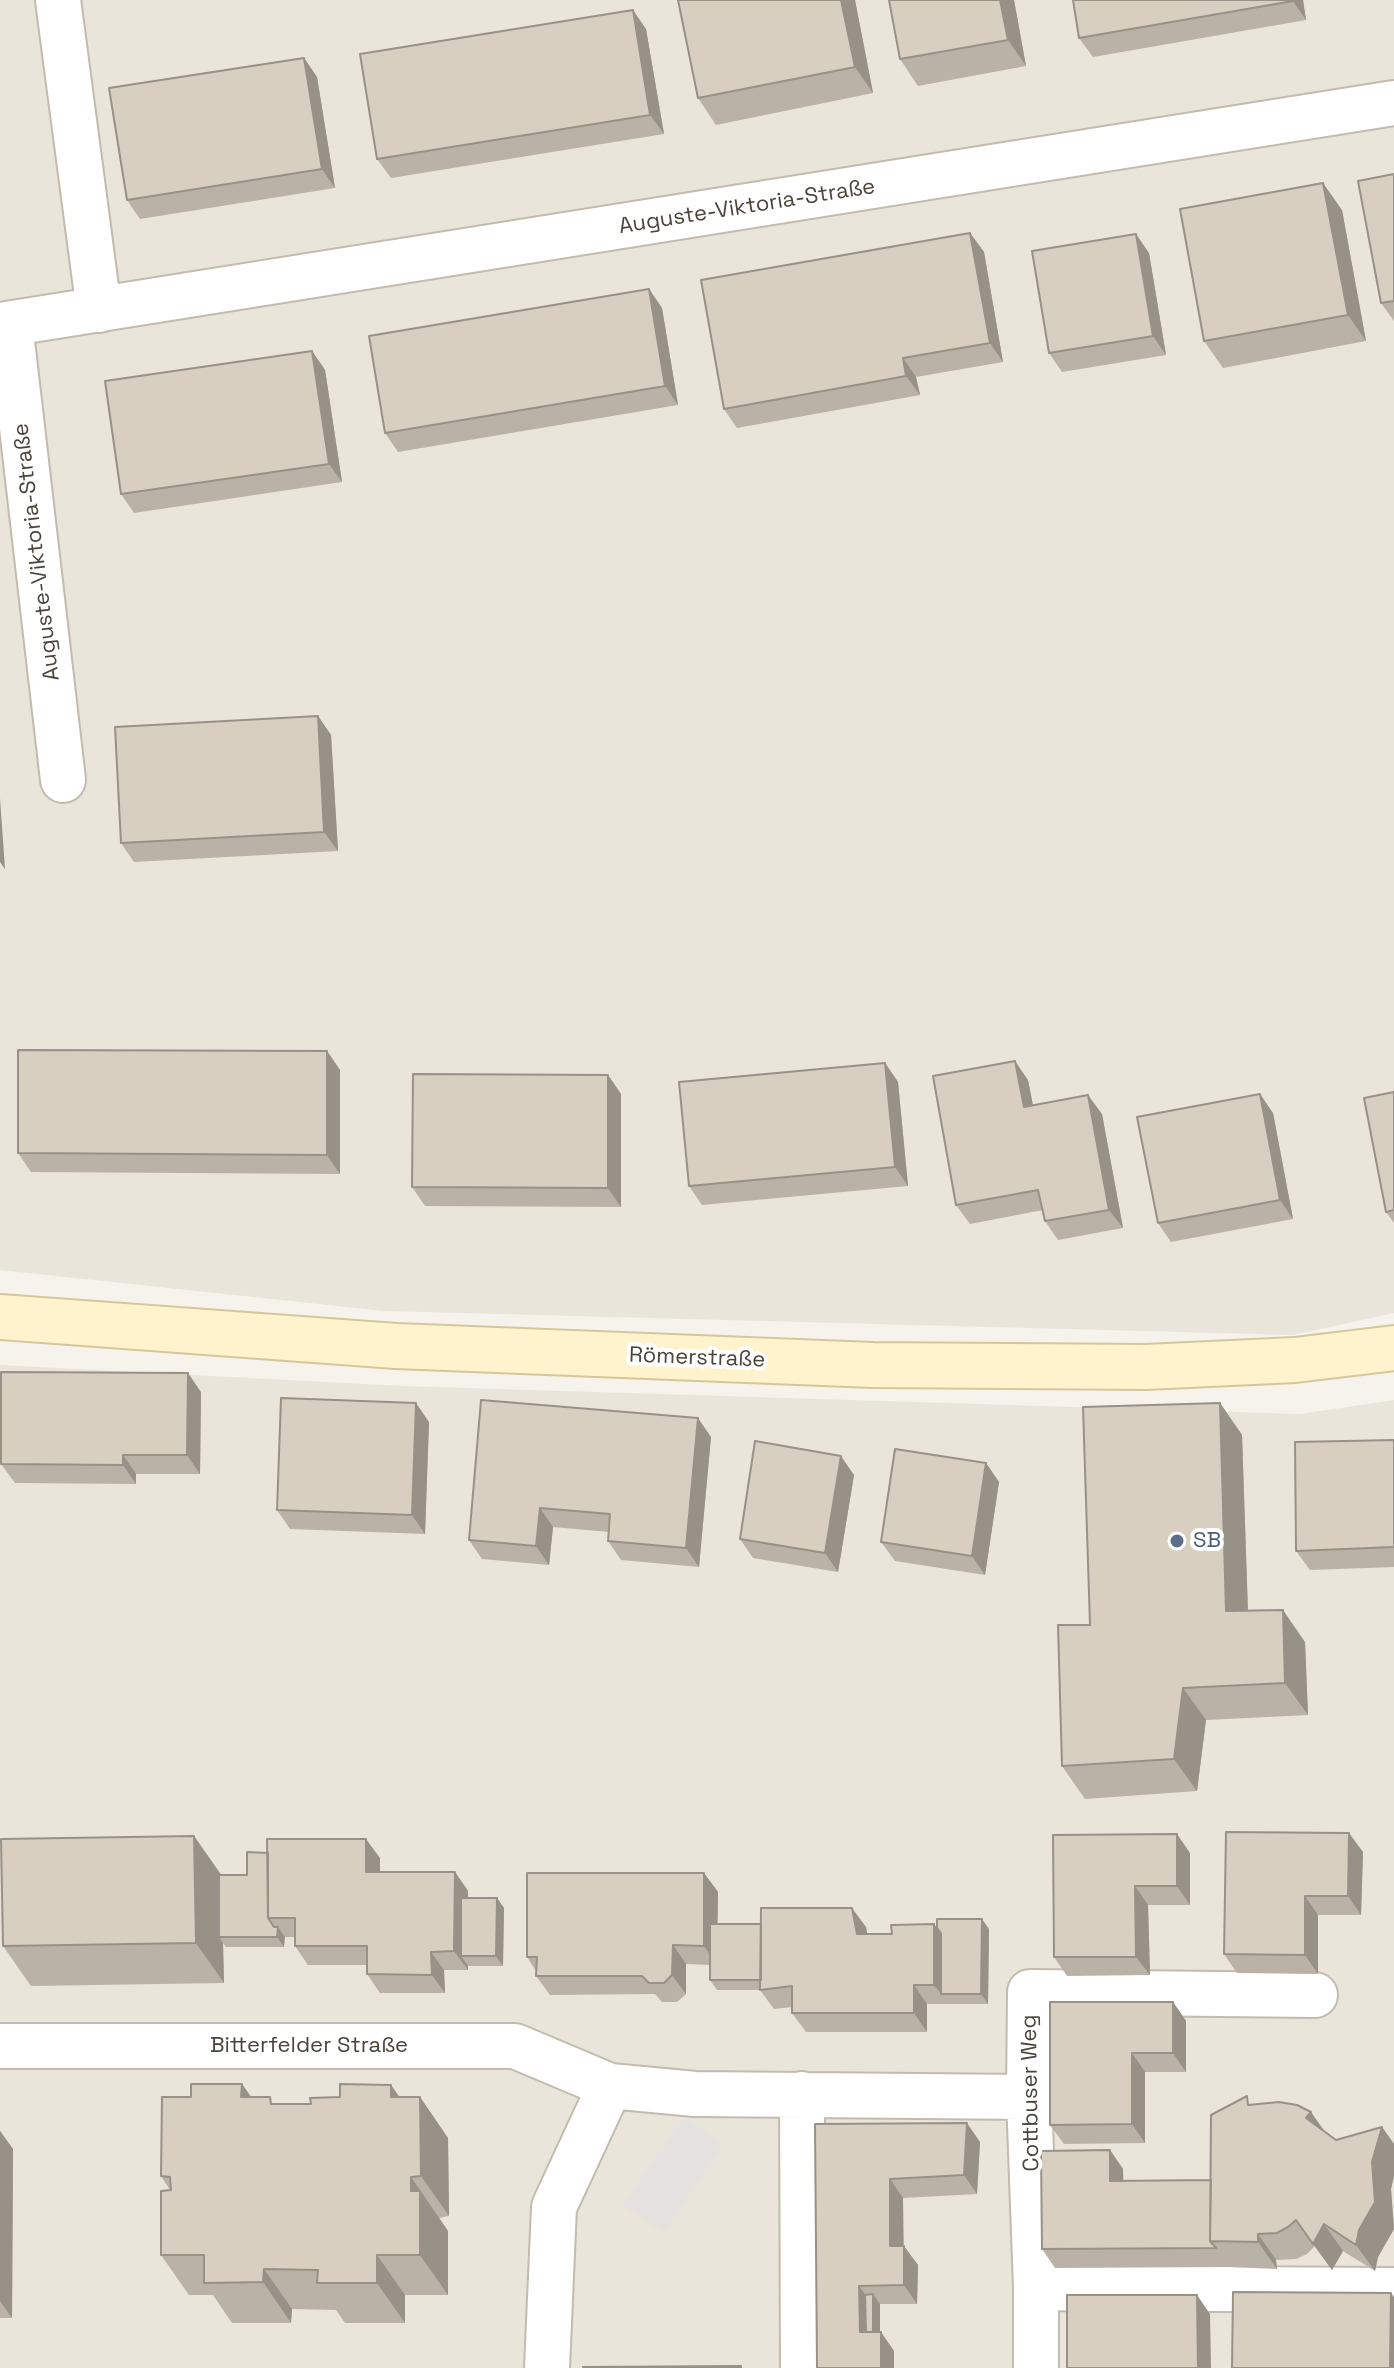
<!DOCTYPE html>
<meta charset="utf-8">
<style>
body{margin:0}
canvas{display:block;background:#f6f3ec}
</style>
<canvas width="1394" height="2368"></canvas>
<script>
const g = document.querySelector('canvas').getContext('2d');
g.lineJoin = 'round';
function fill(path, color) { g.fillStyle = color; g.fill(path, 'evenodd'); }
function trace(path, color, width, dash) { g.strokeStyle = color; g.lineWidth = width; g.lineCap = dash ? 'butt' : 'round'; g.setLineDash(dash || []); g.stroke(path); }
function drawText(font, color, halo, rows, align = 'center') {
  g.font = font + ' "Space Grotesk",sans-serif'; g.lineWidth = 8; g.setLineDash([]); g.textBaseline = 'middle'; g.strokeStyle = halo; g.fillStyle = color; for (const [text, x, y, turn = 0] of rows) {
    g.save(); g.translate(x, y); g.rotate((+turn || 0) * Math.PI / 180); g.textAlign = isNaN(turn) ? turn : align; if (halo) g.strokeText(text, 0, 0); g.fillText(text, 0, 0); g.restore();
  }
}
fill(new Path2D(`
 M 0,0 L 1394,0 L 1394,1313 L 1293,1335 L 384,1311 L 0,1270 Z
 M 0,1365 L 404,1386 L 1300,1414 L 1394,1400 L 1394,2368 L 0,2368 Z`), '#eae5da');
fill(new Path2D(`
 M 683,2117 L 724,2144 L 664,2233 L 623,2206 Z`), '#e5e3e0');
const street = new Path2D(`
 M 58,0 L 99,310
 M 10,324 L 63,780
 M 0,325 L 1394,103
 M 1315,1995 L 1030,1992 L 1029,2097 L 1036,2288 L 1394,2290
 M 0,2046 L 515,2046 L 610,2086 L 554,2207 L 547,2368
 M 610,2086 L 695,2094 L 1029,2097
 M 802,2094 L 803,2368
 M 1036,2288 L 1036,2368`);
const secondary = new Path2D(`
 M 0,1317 L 396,1346 L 873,1365 L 1146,1367 L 1295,1360 L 1394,1348`);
trace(street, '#c2bbae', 48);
trace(secondary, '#d6c79b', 48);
trace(street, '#fff', 44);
trace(secondary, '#fff3cd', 44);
fill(new Path2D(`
 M 678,0 L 855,0 L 873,93 L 716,125 L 698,98 Z
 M 889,0 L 1014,0 L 1026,66 L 918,86 L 900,59 Z
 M 1073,0 L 1303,0 L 1306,20 L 1093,57 L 1079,38 Z
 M 646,29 L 664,134 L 391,178 L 377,159 Z
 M 304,58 L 317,77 L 335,188 L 140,219 L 127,200 Z
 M 1394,174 L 1394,321 L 1381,303 Z
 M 1342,210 L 1366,341 L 1223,368 L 1204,341 Z
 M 970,233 L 984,252 L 1003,362 L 916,377 L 920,395 L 737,428 L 724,409 Z
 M 1149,253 L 1166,355 L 1062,372 L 1049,353 Z
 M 649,289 L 662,308 L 678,405 L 398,452 L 385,433 Z
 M 312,351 L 325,370 L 342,482 L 134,513 L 121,494 Z
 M 318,716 L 331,735 L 338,851 L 134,862 L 121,843 Z
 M 327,1051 L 340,1070 L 340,1174 L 31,1172 L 18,1153 Z
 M 885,1063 L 898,1082 L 908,1186 L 702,1205 L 689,1186 Z
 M 608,1075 L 621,1094 L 621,1207 L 425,1206 L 412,1187 Z
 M 1028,1080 L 1033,1106 L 1102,1114 L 1123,1228 L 1058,1240 L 1045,1221 L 1043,1210 L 970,1224 L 956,1205 Z
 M 1394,1092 L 1394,1223 L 1386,1212 Z
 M 1273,1113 L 1293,1219 L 1171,1242 L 1158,1223 Z
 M 201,1392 L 200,1474 L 136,1474 L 136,1484 L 15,1483 L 1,1464 Z
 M 481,1400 L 711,1437 L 699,1567 L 621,1560 L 608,1541 L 609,1532 L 553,1527 L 549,1565 L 482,1559 L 469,1540 Z
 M 1220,1403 L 1242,1435 L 1248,1611 L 1305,1642 L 1308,1715 L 1206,1720 L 1197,1791 L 1085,1799 L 1062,1766 Z
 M 429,1422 L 425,1534 L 290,1529 L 277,1510 Z
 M 1394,1440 L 1394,1567 L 1310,1570 L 1296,1551 Z
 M 986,1463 L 999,1482 L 985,1575 L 895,1561 L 881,1542 Z
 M 854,1475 L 838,1572 L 753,1558 L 740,1539 Z
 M 1053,1835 L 1190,1853 L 1190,1905 L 1148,1905 L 1150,1975 L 1067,1976 L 1054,1957 Z
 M 194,1836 L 221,1875 L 247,1875 L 380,1858 L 380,1872 L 455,1872 L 468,1891 L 468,1898 L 497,1898 L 504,1908 L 503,1966 L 468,1966 L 468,1970 L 444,1970 L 445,1993 L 380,1993 L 367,1974 L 367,1965 L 308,1965 L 295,1946 L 295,1937 L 284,1937 L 284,1947 L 226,1947 L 223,1943 L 224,1983 L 31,1986 L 3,1946 Z
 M 1363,1852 L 1361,1915 L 1318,1915 L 1318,1974 L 1237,1973 L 1224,1954 Z
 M 704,1873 L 718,1892 L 717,1924 L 866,1927 L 867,1934 L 892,1934 L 934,1924 L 937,1928 L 989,1929 L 988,2004 L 927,2004 L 927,2032 L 806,2032 L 792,2013 L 792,2007 L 774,2009 L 760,1990 L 717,1990 L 710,1980 L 710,1965 L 686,1964 L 686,1994 L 677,2002 L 662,2002 L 655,1994 L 550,1995 L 536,1976 L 536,1971 L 527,1957 Z
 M 1173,2002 L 1186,2021 L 1186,2072 L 1145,2072 L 1145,2143 L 1064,2144 L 1050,2125 Z
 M 242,2084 L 251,2097 L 275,2104 L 311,2104 L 391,2085 L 399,2097 L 420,2097 L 448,2138 L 449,2216 L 439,2218 L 448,2231 L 448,2295 L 405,2295 L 405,2323 L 345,2323 L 336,2310 L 292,2309 L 291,2323 L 232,2323 L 213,2295 L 189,2295 L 161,2255 L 170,2190 L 161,2176 L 191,2097 Z
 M 1253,2104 L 1325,2132 L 1336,2140 L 1382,2127 L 1394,2144 L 1394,2176 L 1391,2189 L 1394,2229 L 1378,2257 L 1375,2271 L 1343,2251 L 1332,2270 L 1315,2246 L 1307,2254 L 1296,2259 L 1276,2260 L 1277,2269 L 1229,2267 L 1055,2268 L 1042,2249 L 1110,2150 L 1123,2169 L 1123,2181 L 1211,2180 Z
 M 815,2124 L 980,2142 L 977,2194 L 903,2198 L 903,2246 L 918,2265 L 917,2304 L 880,2304 L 880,2332 L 894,2351 L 894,2368 L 817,2368 Z
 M 0,2131 L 13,2149 L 12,2318 L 0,2318 Z`), '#bab2a6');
fill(new Path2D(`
 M 841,0 L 855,0 L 873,93 L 855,67 Z
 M 1000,0 L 1014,0 L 1026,66 L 1008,40 Z
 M 1293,0 L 1303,0 L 1306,20 L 1293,1 Z
 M 633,10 L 646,29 L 664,134 L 650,115 Z
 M 304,58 L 317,77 L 335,188 L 322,169 Z
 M 1323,183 L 1342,210 L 1366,341 L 1348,315 Z
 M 970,233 L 984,252 L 1003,362 L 990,343 Z
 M 1136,234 L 1149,253 L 1166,355 L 1153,336 Z
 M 649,289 L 662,308 L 678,405 L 665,386 Z
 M 312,351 L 325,370 L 342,482 L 329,464 Z
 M 903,358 L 916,377 L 920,395 L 906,376 Z
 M 318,716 L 331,735 L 338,851 L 324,832 Z
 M 0,798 L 5,869 L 0,862 Z
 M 327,1051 L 340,1070 L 340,1174 L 327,1155 Z
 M 1015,1061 L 1028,1080 L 1037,1126 L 1024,1107 Z
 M 885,1063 L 898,1082 L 908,1186 L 895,1167 Z
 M 608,1075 L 621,1094 L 621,1207 L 608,1188 Z
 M 1260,1094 L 1273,1113 L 1293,1219 L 1280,1200 Z
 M 1088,1095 L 1102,1114 L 1123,1228 L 1109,1210 Z
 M 188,1373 L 201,1392 L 200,1474 L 187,1455 Z
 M 416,1403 L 429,1422 L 425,1534 L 412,1515 Z
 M 1220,1403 L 1242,1435 L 1249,1644 L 1226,1611 Z
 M 698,1418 L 711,1437 L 699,1567 L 686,1548 Z
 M 123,1455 L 136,1474 L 136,1484 L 123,1465 Z
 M 841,1456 L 854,1475 L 838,1572 L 825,1553 Z
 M 986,1463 L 999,1482 L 985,1575 L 972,1556 Z
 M 540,1508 L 553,1527 L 549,1565 L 536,1546 Z
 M 1283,1610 L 1305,1642 L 1308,1715 L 1285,1683 Z
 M 1183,1688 L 1206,1720 L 1197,1791 L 1174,1759 Z
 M 1349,1833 L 1363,1852 L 1361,1915 L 1348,1896 Z
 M 1177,1834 L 1190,1853 L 1190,1905 L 1177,1886 Z
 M 194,1836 L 222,1876 L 219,1937 L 223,1943 L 224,1983 L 196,1943 Z
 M 366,1839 L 380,1858 L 380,1890 L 366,1872 Z
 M 455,1872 L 468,1891 L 468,1956 L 461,1956 L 468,1966 L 468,1970 L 454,1951 Z
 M 704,1873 L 718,1892 L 717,1965 L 704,1946 Z
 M 1135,1886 L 1148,1905 L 1150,1975 L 1136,1957 Z
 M 1305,1896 L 1318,1915 L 1318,1974 L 1305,1955 Z
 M 497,1898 L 504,1908 L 503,1966 L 496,1956 Z
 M 852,1908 L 866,1927 L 871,1953 L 857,1934 Z
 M 982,1919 L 989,1929 L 988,2004 L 981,1994 Z
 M 934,1924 L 947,1943 L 941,1994 L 934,1985 Z
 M 278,1927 L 285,1937 L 284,1947 L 277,1937 Z
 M 673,1945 L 686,1964 L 686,1994 L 672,1975 Z
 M 431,1952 L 444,1970 L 445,1993 L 432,1975 Z
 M 914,1985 L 927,2004 L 927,2032 L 914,2013 Z
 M 1173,2002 L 1186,2021 L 1186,2072 L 1173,2053 Z
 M 1132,2053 L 1145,2072 L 1145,2143 L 1132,2124 Z
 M 242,2084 L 270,2124 L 241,2097 Z
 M 391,2085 L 419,2125 L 391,2097 Z
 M 420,2097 L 448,2138 L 449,2216 L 421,2176 Z
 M 1311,2112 L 1330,2139 L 1306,2118 Z
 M 967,2123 L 980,2142 L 977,2194 L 964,2175 Z
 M 1382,2127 L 1394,2144 L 1394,2176 L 1391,2189 L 1394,2229 L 1378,2257 L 1375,2271 L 1356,2245 L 1372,2162 Z
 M 0,2131 L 13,2149 L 12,2318 L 0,2301 Z
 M 1110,2150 L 1123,2169 L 1124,2200 L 1110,2181 Z
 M 411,2177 L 448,2231 L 448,2295 L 420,2255 L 411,2191 Z
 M 890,2179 L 903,2198 L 904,2265 L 890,2246 Z
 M 1324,2224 L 1343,2251 L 1332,2270 L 1313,2244 Z
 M 1258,2234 L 1276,2260 L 1277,2269 L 1258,2242 Z
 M 904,2246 L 918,2265 L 917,2304 L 904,2285 Z
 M 377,2255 L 405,2295 L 405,2323 L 377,2283 Z
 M 264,2269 L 292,2309 L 291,2323 L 263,2282 Z
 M 859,2286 L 872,2304 L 873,2341 L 860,2332 Z
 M 1391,2293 L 1394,2297 L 1394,2368 L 1390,2368 Z
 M 873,2294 L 880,2304 L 880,2351 L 874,2341 Z
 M 1197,2295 L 1210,2314 L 1211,2368 L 1198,2368 Z
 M 881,2332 L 894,2351 L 894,2368 L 881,2368 Z`), '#979187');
const building = new Path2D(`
 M 678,0 L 841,0 L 855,67 L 698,98 Z
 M 889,0 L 1000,0 L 1008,40 L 900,59 Z
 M 1073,0 L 1293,0 L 1293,1 L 1079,38 Z
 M 633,10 L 650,115 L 377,159 L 360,54 Z
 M 304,58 L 322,169 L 127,200 L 109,88 Z
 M 1394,174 L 1394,301 L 1381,303 L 1358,181 Z
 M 1323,183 L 1348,315 L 1204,341 L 1180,209 Z
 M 970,233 L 990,343 L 903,358 L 906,376 L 724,409 L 701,280 Z
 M 1136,234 L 1153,336 L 1049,353 L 1032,251 Z
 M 649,289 L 665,386 L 385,433 L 369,336 Z
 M 312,351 L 329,464 L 121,494 L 105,381 Z
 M 318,716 L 324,832 L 121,843 L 115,727 Z
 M 18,1050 L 327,1051 L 327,1155 L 18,1153 Z
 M 1015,1061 L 1024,1107 L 1088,1095 L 1109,1210 L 1045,1221 L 1038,1190 L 956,1205 L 933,1076 Z
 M 885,1063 L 895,1167 L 689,1186 L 679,1082 Z
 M 413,1074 L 608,1075 L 608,1188 L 412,1187 Z
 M 1394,1092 L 1394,1210 L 1386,1212 L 1364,1098 Z
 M 1260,1094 L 1280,1200 L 1158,1223 L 1137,1117 Z
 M 1,1372 L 188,1373 L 187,1455 L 123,1455 L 123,1465 L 1,1464 Z
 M 281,1398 L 416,1403 L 412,1515 L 277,1510 Z
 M 481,1400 L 698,1418 L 686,1548 L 608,1541 L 610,1514 L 540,1508 L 536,1546 L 469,1540 Z
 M 1220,1403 L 1226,1611 L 1283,1610 L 1285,1683 L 1183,1688 L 1174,1759 L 1062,1766 L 1058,1625 L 1090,1625 L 1083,1407 Z
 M 1394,1440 L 1394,1547 L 1296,1551 L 1295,1442 Z
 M 755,1441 L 841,1456 L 825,1553 L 740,1539 Z
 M 895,1449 L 986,1463 L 972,1556 L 881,1542 Z
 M 1226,1832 L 1349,1833 L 1348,1896 L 1305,1896 L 1305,1955 L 1224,1954 Z
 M 1177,1834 L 1177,1886 L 1135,1886 L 1136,1957 L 1054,1957 L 1053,1835 Z
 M 194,1836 L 196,1943 L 3,1946 L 1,1839 Z
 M 267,1839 L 366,1839 L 366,1872 L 455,1872 L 454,1951 L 431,1952 L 432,1975 L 367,1974 L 367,1946 L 295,1946 L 295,1918 L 268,1918 Z
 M 247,1852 L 268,1853 L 268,1918 L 274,1927 L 278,1927 L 277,1937 L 219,1937 L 219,1875 L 247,1875 Z
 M 527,1873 L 704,1873 L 704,1946 L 673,1945 L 672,1975 L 664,1983 L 649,1983 L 642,1976 L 536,1976 L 537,1957 L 527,1957 Z
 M 461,1898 L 497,1898 L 496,1956 L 461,1956 Z
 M 761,1908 L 852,1908 L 857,1934 L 892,1934 L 891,1925 L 934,1924 L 934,1985 L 914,1985 L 914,2013 L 792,2013 L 792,1986 L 760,1990 Z
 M 937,1919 L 982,1919 L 981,1994 L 941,1994 L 941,1933 L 937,1928 Z
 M 710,1924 L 761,1924 L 761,1980 L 710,1980 Z
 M 1050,2002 L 1173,2002 L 1173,2053 L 1132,2053 L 1132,2124 L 1050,2125 Z
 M 191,2084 L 242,2084 L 241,2097 L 270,2097 L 271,2104 L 311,2104 L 310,2098 L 340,2097 L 340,2084 L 391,2085 L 391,2097 L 420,2097 L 421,2176 L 411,2177 L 411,2191 L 420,2191 L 420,2255 L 377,2255 L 377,2283 L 317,2283 L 318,2270 L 264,2269 L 263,2282 L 204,2283 L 204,2255 L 161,2255 L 161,2191 L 171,2190 L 170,2177 L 161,2176 L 162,2097 L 191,2097 Z
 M 1247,2096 L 1248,2105 L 1279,2102 L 1297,2105 L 1311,2112 L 1306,2118 L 1336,2140 L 1382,2127 L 1372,2162 L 1375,2202 L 1359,2230 L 1356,2245 L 1324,2224 L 1313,2244 L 1296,2220 L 1288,2227 L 1277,2233 L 1258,2234 L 1258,2242 L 1210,2241 L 1211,2115 Z
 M 967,2123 L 964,2175 L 890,2179 L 890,2246 L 904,2246 L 904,2285 L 859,2286 L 860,2332 L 881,2332 L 881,2368 L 817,2368 L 815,2124 Z
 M 1110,2150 L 1110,2181 L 1211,2180 L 1210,2241 L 1216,2248 L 1042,2249 L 1041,2151 Z
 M 1233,2292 L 1391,2293 L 1390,2368 L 1232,2368 Z
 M 873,2294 L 873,2332 L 866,2332 L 865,2295 Z
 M 1067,2295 L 1197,2295 L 1198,2368 L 1067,2368 Z
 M 741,2366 L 741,2368 L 583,2368 L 583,2367 Z`);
fill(building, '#d8cfc1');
trace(building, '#979187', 2);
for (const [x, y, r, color] of [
 [1177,1541,8,"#5c6f8a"]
]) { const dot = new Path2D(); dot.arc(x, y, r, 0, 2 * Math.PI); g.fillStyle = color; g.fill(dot); trace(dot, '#fff', 3); }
drawText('22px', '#4b4439', '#fff', [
 ["Auguste-Viktoria-Straße",747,207,-9],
 ["Auguste-Viktoria-Straße",37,552,-97],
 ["Römerstraße",697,1358,2],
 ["Bitterfelder Straße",309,2046],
 ["Cottbuser Weg",1031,2093,-91]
]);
drawText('22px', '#4e5e75', '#fff', [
 ["SB",1193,1541]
], 'left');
</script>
